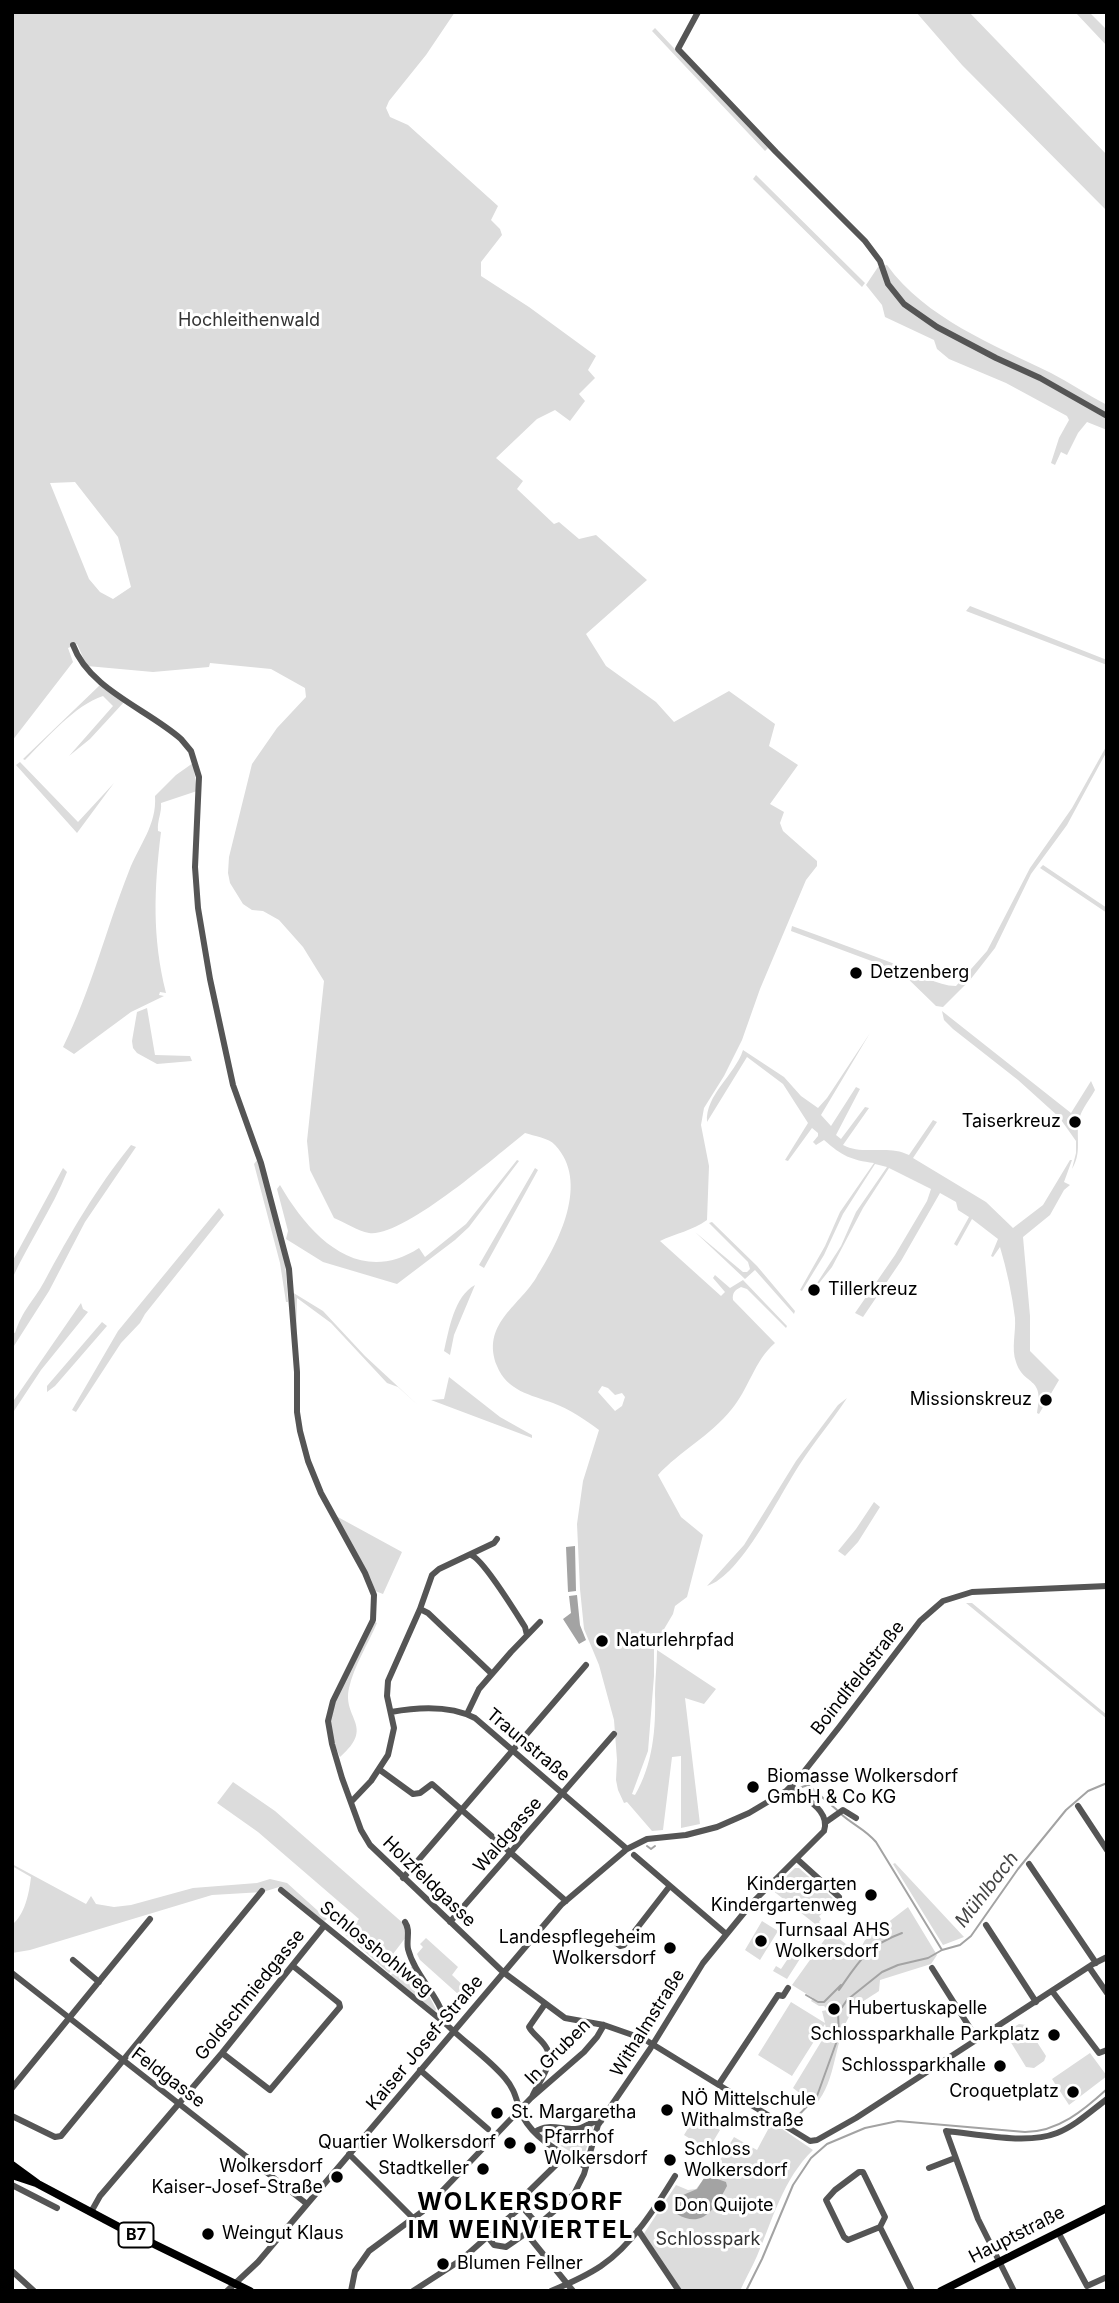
<!DOCTYPE html>
<meta charset="utf-8">
<style>
body{margin:0}
#map{position:relative;width:1119px;height:2303px;overflow:hidden;background:#fff;font-family:Inter,sans-serif}
canvas{display:block}
.frame{position:absolute;inset:0;border:14px solid #000;pointer-events:none}
</style>
<div id="map">
<canvas width="1119" height="2303"></canvas>
<div class="frame"></div>
</div>
<script>
const g = document.querySelector('canvas').getContext('2d');
g.lineJoin = 'round';
function fill(path, color) { g.fillStyle = color; g.fill(path, 'evenodd'); }
function trace(path, color, width, dash) { g.strokeStyle = color; g.lineWidth = width; g.lineCap = dash ? 'butt' : 'round'; g.setLineDash(dash || []); g.stroke(path); }
function drawText(font, color, halo, rows, align = 'center') {
  g.font = font + ' Inter,sans-serif'; g.lineWidth = 6; g.setLineDash([]); g.textBaseline = 'middle'; g.strokeStyle = halo; g.fillStyle = color; for (const [text, x, y, turn = 0] of rows) {
    g.save(); g.translate(x, y); g.rotate((+turn || 0) * Math.PI / 180); g.textAlign = isNaN(turn) ? turn : align; if (halo) g.strokeText(text, 0, 0); g.fillText(text, 0, 0); g.restore();
  }
}
fill(new Path2D(`
 M 12,12 L 455,12 L 426,55 L 389,101 L 386,108 L 390,117 L 408,125 L 498,206 L 491,220 L 500,229 L 502,235 L 481,262 L 481,276 L 529,307 L 596,356 L 588,370 L 595,378 L 579,394 L 585,401 L 570,421 L 555,410 L 537,419 L 496,458 L 523,481 L 517,489 L 554,524 L 559,522 L 579,539 L 596,535 L 647,580 L 586,634 L 606,666 L 656,702 L 674,722 L 729,691 L 775,724 L 769,746 L 798,765 L 770,804 L 784,812 L 780,823 L 783,831 L 817,861 L 817,866 L 806,880 L 760,989 L 742,1040 L 724,1076 L 704,1108 L 701,1125 L 709,1166 L 707,1220 C 692,1231 676,1233 660,1241 L 721,1296 L 725,1292 L 713,1278 L 715,1275 L 730,1288 L 743,1280 L 787,1326 L 786,1328 L 747,1289 L 741,1287 C 735,1290 732,1293 733,1300 L 775,1343 C 754,1361 749,1389 731,1410 C 710,1436 680,1451 658,1475 L 681,1517 L 703,1535 L 687,1597 L 675,1606 L 673,1614 L 654,1646 L 654,1676 L 648,1751 L 632,1794 L 635,1795 C 653,1764 656,1729 655,1694 C 655,1679 657,1665 657,1650 L 716,1689 L 704,1704 L 685,1698 L 700,1824 L 681,1828 L 681,1756 L 672,1757 L 663,1830 L 652,1831 L 627,1802 L 624,1803 L 618,1790 L 616,1780 L 617,1760 L 614,1720 L 599,1665 L 584,1629 L 580,1589 L 577,1524 L 583,1481 L 599,1430 C 586,1420 569,1409 553,1403 C 531,1395 507,1391 497,1366 C 481,1325 518,1307 536,1278 C 559,1242 590,1182 555,1145 C 549,1138 534,1136 525,1133 C 497,1155 403,1238 369,1233 C 358,1231 344,1222 334,1218 L 310,1170 L 307,1141 L 324,981 L 303,947 L 279,920 L 263,911 L 252,910 L 243,904 L 230,883 L 228,873 L 229,857 L 252,764 L 277,728 L 306,697 L 305,688 L 271,669 L 210,663 L 209,667 L 153,672 L 87,666 L 77,644 L 68,648 L 73,662 L 12,741 ZM 75,482 L 118,537 L 131,587 L 113,599 L 100,592 L 89,579 L 50,483 ZM 602,1386 L 608,1388 L 615,1395 L 622,1393 L 625,1397 L 622,1406 L 615,1411 L 598,1392 Z
 M 916,12 L 969,12 L 1107,155 L 1107,211 L 962,65 Z
 M 1075,12 L 1089,12 L 1107,30 L 1107,46 Z
 M 655,28 L 768,148 L 765,151 L 652,31 Z
 M 756,175 L 865,283 L 862,287 L 753,179 Z
 M 887,265 C 925,318 994,345 1051,373 C 1070,383 1088,395 1107,405 L 1107,430 L 1087,422 L 1078,433 L 1067,455 L 1061,452 L 1055,465 L 1051,463 L 1059,438 L 1069,420 L 1067,416 L 1006,383 L 949,359 L 937,349 L 934,340 L 885,317 L 882,305 L 866,285 L 878,267 Z
 M 970,606 L 1107,660 L 1107,665 L 966,611 Z
 M 100,685 L 125,701 L 90,739 L 69,756 L 113,706 L 103,696 C 75,705 46,739 25,760 L 23,759 Z
 M 1107,745 L 1107,751 L 1067,825 L 1031,874 L 995,948 L 970,980 L 943,1007 L 936,1006 L 901,972 L 791,931 L 792,926 C 828,939 864,952 900,966 C 918,973 937,986 956,986 L 987,951 L 1030,868 L 1072,808 Z
 M 20,762 L 78,822 L 114,783 L 77,833 L 16,765 Z
 M 193,763 L 197,791 L 161,803 C 162,813 157,820 158,831 L 161,832 C 154,889 152,937 166,993 L 160,992 L 159,995 L 164,996 L 131,1012 L 74,1054 L 63,1047 C 91,991 106,929 129,871 C 139,845 157,825 155,796 L 176,775 Z
 M 1043,865 L 1107,908 L 1107,913 L 1040,868 Z
 M 147,1008 L 155,1055 L 190,1056 L 192,1061 L 157,1064 L 137,1053 L 133,1048 L 132,1041 L 137,1012 Z
 M 942,1011 L 1071,1113 L 1091,1081 L 1095,1090 C 1089,1101 1078,1113 1078,1126 C 1077,1142 1081,1154 1072,1169 L 1076,1153 L 1076,1141 L 1059,1117 L 1018,1080 L 953,1029 L 944,1020 Z
 M 870,1033 L 821,1115 L 831,1126 L 856,1087 L 860,1089 L 836,1135 L 841,1139 L 865,1107 L 869,1108 L 843,1145 C 864,1156 888,1144 909,1155 L 933,1120 L 937,1122 L 913,1158 L 986,1202 L 1013,1228 L 1043,1205 L 1070,1160 L 1072,1160 L 1064,1182 L 1070,1185 L 1064,1190 L 1050,1215 L 1023,1237 L 1030,1316 L 1030,1351 L 1059,1380 L 1039,1414 L 1037,1413 C 1045,1375 1024,1387 1016,1362 C 1011,1349 1016,1332 1015,1318 C 1012,1294 1007,1271 1000,1247 L 993,1257 L 991,1256 L 998,1239 L 972,1219 L 957,1246 L 954,1244 L 969,1217 L 958,1210 L 956,1202 L 940,1193 L 901,1261 L 863,1317 L 855,1313 L 895,1255 L 927,1201 L 931,1189 L 889,1168 L 863,1208 L 832,1267 L 808,1297 L 841,1246 L 856,1212 L 887,1167 L 875,1164 L 843,1214 L 824,1255 L 802,1291 L 800,1290 L 825,1246 L 840,1212 L 874,1163 C 851,1160 842,1156 824,1140 L 816,1145 L 813,1142 L 818,1136 L 818,1133 L 812,1128 L 788,1161 L 785,1160 L 808,1123 L 783,1084 L 747,1057 L 707,1122 C 705,1095 735,1075 743,1050 L 784,1077 L 801,1096 L 818,1108 L 827,1098 Z
 M 131,1145 L 136,1147 L 85,1222 L 49,1291 L 12,1349 L 12,1332 L 15,1333 C 23,1309 33,1302 44,1282 C 71,1232 95,1190 131,1145 Z
 M 258,1159 L 285,1261 L 288,1302 L 286,1302 L 280,1263 L 254,1164 Z
 M 517,1160 L 519,1161 L 469,1227 L 455,1240 L 397,1284 L 323,1262 L 286,1239 L 288,1231 L 277,1189 L 280,1185 C 309,1235 358,1288 419,1248 L 425,1257 L 466,1224 Z
 M 63,1168 L 67,1172 C 52,1209 29,1242 12,1279 L 12,1262 Z
 M 535,1168 L 538,1170 L 484,1268 L 479,1265 Z
 M 219,1208 L 224,1215 L 145,1314 L 140,1323 L 121,1343 L 76,1412 L 72,1410 L 118,1331 Z
 M 712,1222 L 757,1266 L 795,1311 L 794,1314 L 755,1270 L 745,1279 L 695,1232 L 743,1272 L 747,1272 L 750,1269 L 748,1262 L 709,1223 Z
 M 475,1285 L 454,1335 L 450,1355 L 444,1351 C 449,1330 454,1296 475,1285 Z
 M 292,1292 L 323,1311 L 365,1356 L 420,1407 L 398,1387 L 387,1383 L 331,1323 L 297,1298 L 296,1344 Z
 M 81,1303 L 83,1309 L 88,1312 L 41,1370 L 12,1414 L 12,1403 Z
 M 102,1322 L 107,1326 L 55,1386 L 47,1392 L 47,1386 Z
 M 449,1377 L 500,1417 L 532,1435 L 532,1438 L 431,1400 L 444,1399 Z
 M 847,1398 C 832,1421 815,1441 800,1464 C 780,1494 741,1576 707,1586 L 744,1545 L 796,1461 L 838,1405 Z
 M 874,1502 L 880,1507 L 858,1542 L 845,1556 L 838,1551 L 856,1529 Z
 M 336,1516 L 402,1552 L 383,1594 L 375,1591 L 371,1579 Z
 M 966,1603 L 972,1603 L 1107,1715 L 1107,1719 Z
 M 375,1622 L 377,1623 C 368,1644 354,1666 349,1688 C 342,1719 376,1726 340,1757 C 335,1746 330,1732 330,1719 C 331,1700 365,1643 375,1622 Z
 M 233,1782 L 275,1811 L 404,1924 L 406,1937 L 393,1954 L 402,1961 L 389,1973 L 346,1935 L 359,1919 L 258,1832 L 217,1803 Z
 M 895,1863 L 964,1937 L 943,1945 L 893,1864 Z
 M 12,1864 L 86,1904 L 91,1896 L 96,1904 L 114,1907 L 131,1905 L 193,1888 L 257,1883 L 270,1879 L 287,1883 L 327,1919 L 324,1921 L 279,1887 L 263,1892 L 212,1895 L 30,1950 L 12,1953 L 12,1925 C 25,1914 29,1894 31,1877 L 12,1866 Z
 M 795,1868 L 799,1868 L 834,1899 L 833,1904 L 819,1916 L 821,1919 L 819,1922 L 826,1928 L 824,1931 L 772,1890 Z
 M 908,1907 L 937,1955 L 931,1964 L 880,1980 L 879,1991 C 871,1997 857,2003 852,2012 C 833,2039 838,2080 815,2105 L 793,2088 L 827,2032 L 825,2024 L 792,2076 L 758,2055 L 791,2002 L 825,2023 L 822,2011 L 828,2010 L 824,2006 L 819,2006 L 811,2001 L 813,1998 L 792,1985 L 830,1932 L 858,1953 L 865,1940 Z
 M 762,1921 L 778,1931 L 760,1960 L 745,1950 Z
 M 426,1938 L 458,1967 L 452,1975 L 474,1996 L 468,2003 L 420,1960 L 417,1954 L 423,1947 L 420,1944 Z
 M 793,1944 L 805,1951 L 787,1979 L 773,1971 L 776,1966 L 781,1969 L 795,1948 Z
 M 401,1965 L 408,1971 L 413,1965 L 436,2009 L 435,2012 L 390,1976 Z
 M 1019,2024 L 1026,2025 L 1046,2056 L 1044,2061 L 1034,2068 L 1026,2067 L 1007,2036 L 1009,2030 Z
 M 1090,2053 L 1107,2076 L 1069,2105 L 1052,2079 Z
 M 696,2115 L 720,2130 L 708,2150 L 684,2135 Z
 M 772,2122 L 813,2150 C 783,2179 773,2219 757,2256 C 752,2268 745,2279 740,2291 L 681,2291 L 643,2235 L 676,2185 L 688,2190 L 696,2189 L 713,2167 L 715,2168 L 734,2137 L 757,2150 Z
 M 594,2124 L 583,2159 L 542,2135 L 541,2132 L 544,2128 L 579,2131 Z`), '#dcdcdc');
fill(new Path2D(`
 M 575,1546 L 576,1591 L 568,1592 L 566,1547 Z
 M 577,1595 L 580,1625 L 586,1640 L 579,1644 L 563,1619 L 571,1613 L 569,1596 Z
 M 706,2175 L 726,2182 L 727,2186 C 716,2207 703,2230 677,2214 L 676,2205 L 683,2195 L 697,2189 Z`), '#a3a3a3');
trace(new Path2D(`
 M 799,1788 L 808,1785 L 837,1810
 M 841,1814 C 853,1825 865,1829 876,1842 L 942,1950
 M 647,1846 L 651,1849 L 655,1846
 M 839,1990 C 859,1961 867,1946 902,1933
 M 806,1995 L 818,2002 L 824,2002 L 841,1985
 M 791,2123 L 817,2096 L 839,2035 L 838,2013 L 847,2000 L 882,1972 L 898,1965 L 928,1958 L 942,1950 L 960,1945 L 971,1936 L 1018,1869 L 1066,1810 L 1088,1791 L 1107,1783
 M 746,2291 L 762,2259 L 793,2185 L 811,2158 L 827,2144 L 865,2128 L 898,2121 L 1025,2132 C 1058,2132 1084,2110 1107,2089`), '#a3a3a3', 2);
trace(new Path2D(`
 M 698,12 L 678,49 L 776,152 L 865,241 L 880,261 L 888,284 L 904,304 L 937,327 L 996,358 L 1040,378 L 1107,416
 M 73,645 C 89,689 147,709 181,739 L 191,751 L 199,777 L 195,867 L 198,908 L 210,979 L 233,1085 L 261,1163 L 289,1269 L 297,1372 L 297,1412 L 300,1431 L 308,1461 L 321,1493 L 365,1573 L 374,1595 L 373,1620 L 333,1701 L 328,1721 L 332,1744 L 342,1778 L 361,1830 L 370,1845 L 503,1972 L 565,2018 L 604,2025 L 644,2039 L 810,2141 L 817,2140 L 856,2118 L 1093,1964 L 1107,1957
 M 471,1555 C 483,1559 516,1613 525,1627 L 527,1635
 M 420,1609 L 428,1613 L 492,1674
 M 391,1712 C 418,1707 450,1705 475,1718 L 627,1849
 M 467,1714 L 479,1689 L 511,1652 L 540,1622
 M 380,1770 L 413,1794 L 420,1793 L 432,1784 L 566,1901
 M 351,1802 L 371,1781 L 388,1755 L 394,1728 L 387,1696 L 388,1681 L 420,1609 L 432,1575 L 439,1569 L 494,1543 L 497,1539
 M 1078,1806 L 1107,1850
 M 826,1822 L 843,1810 L 856,1818
 M 634,1855 L 725,1933
 M 797,1859 L 839,1897
 M 1029,1864 L 1096,1963
 M 403,1878 L 586,1665
 M 281,1890 L 446,2024 C 465,2043 488,2058 505,2078 C 517,2092 516,2103 523,2117 C 536,2141 563,2153 586,2167
 M 405,1922 C 411,1931 406,1939 408,1949 C 415,1976 440,1996 446,2024
 M 450,1922 L 614,1734
 M 986,1925 L 1036,2002
 M 610,1938 L 620,1946 L 624,1945 L 669,1887
 M 73,1960 L 99,1982
 M 1089,1967 L 1107,1993
 M 932,1968 L 977,2039
 M 12,1973 L 307,2204
 M 1052,1991 L 1099,2053 L 1107,2050
 M 222,2053 L 270,2090 L 340,2007 L 339,2003 L 293,1966
 M 420,2070 L 488,2129
 M 719,2084 L 778,1995 L 783,1996 L 788,1988
 M 12,2088 L 150,1919
 M 532,2097 C 537,2084 555,2064 547,2049 C 543,2040 533,2035 529,2027 L 545,2004
 M 12,2116 L 55,2137 L 61,2136 L 262,1891
 M 535,2132 C 547,2123 560,2129 574,2129 C 584,2130 590,2120 601,2121
 M 349,2154 L 414,2219
 M 929,2168 L 955,2158
 M 859,2172 L 863,2172 L 885,2217 L 880,2227 L 848,2240 L 844,2237 L 826,2200 L 835,2190 Z
 M 12,2185 L 57,2208
 M 91,2212 L 100,2196 L 222,2053 L 324,1926
 M 538,2225 L 518,2202 L 566,2155
 M 880,2227 L 912,2291
 M 638,2230 L 679,2291
 M 1058,2232 L 1087,2286 L 1107,2277
 M 526,2233 L 573,2291
 M 487,2236 L 494,2245 L 506,2247 L 538,2225 L 574,2194 L 584,2174 L 598,2125 L 650,2049 L 703,1963 L 752,1903 L 824,1831 C 831,1810 804,1799 791,1786
 M 12,2271 L 34,2291
 M 227,2291 L 258,2262 L 561,1905 L 627,1849 L 647,1839 L 686,1835 L 717,1827 L 749,1813 L 786,1791 L 799,1778 L 840,1726 L 920,1621 L 943,1601 L 972,1592 L 1107,1586
 M 351,2291 L 355,2271 L 369,2251 L 423,2211 L 531,2098 L 584,2052 L 597,2037 L 604,2025
 M 413,2291 L 461,2260 L 521,2207
 M 551,2291 C 568,2284 586,2276 601,2266 C 632,2245 656,2207 675,2176
 M 1014,2291 L 978,2219 L 946,2131 C 978,2134 1027,2145 1057,2133 C 1075,2126 1091,2111 1107,2099`), '#555', 6);
trace(new Path2D(`
 M 12,2165 L 38,2184 L 119,2227 L 250,2291
 M 12,2175 L 36,2183
 M 941,2291 L 1107,2208`), '#000', 8);
for (const [x, y, r, color] of [
 [856,973,7,"#000"],
 [1075,1122,7,"#000"],
 [814,1290,7,"#000"],
 [1046,1400,7,"#000"],
 [602,1641,7,"#000"],
 [753,1787,7,"#000"],
 [871,1895,7,"#000"],
 [761,1941,7,"#000"],
 [670,1948,7,"#000"],
 [834,2009,7,"#000"],
 [1054,2035,7,"#000"],
 [1000,2066,7,"#000"],
 [1073,2092,7,"#000"],
 [667,2110,7,"#000"],
 [497,2113,7,"#000"],
 [510,2143,7,"#000"],
 [530,2148,7,"#000"],
 [670,2160,7,"#000"],
 [483,2169,7,"#000"],
 [337,2177,7,"#000"],
 [660,2206,7,"#000"],
 [208,2234,7,"#000"],
 [443,2264,7,"#000"]
]) { const dot = new Path2D(); dot.arc(x, y, r, 0, 2 * Math.PI); g.fillStyle = color; g.fill(dot); trace(dot, '#fff', 2.5); }
for (const [x, y, w] of [
 [136,2235,35]
]) { const box = new Path2D(); box.roundRect(x - w / 2, y - 12.5, w, 25, 5); g.fillStyle = '#fff'; g.fill(box); trace(box, '#000', 2); }
drawText('bold 16px', '#000', null, [
 ["B7",136,2235]
]);
drawText('18px', '#333', '#fff', [
 ["Hochleithenwald",249,321],
 ["Schlosspark",708,2240]
]);
drawText('18px', '#000', '#fff', [
 ["Detzenberg",870,973],
 ["Taiserkreuz",1061,1122,"right"],
 ["Tillerkreuz",828,1290],
 ["Missionskreuz",1032,1400,"right"],
 ["Naturlehrpfad",616,1641],
 ["Biomasse Wolkersdorf",767,1777],
 ["GmbH & Co KG",767,1798],
 ["Kindergarten",857,1885,"right"],
 ["Kindergartenweg",857,1906,"right"],
 ["Turnsaal AHS",775,1931],
 ["Wolkersdorf",775,1952],
 ["Landespflegeheim",656,1938,"right"],
 ["Wolkersdorf",656,1959,"right"],
 ["Hubertuskapelle",848,2009],
 ["Schlossparkhalle Parkplatz",1040,2035,"right"],
 ["Schlossparkhalle",986,2066,"right"],
 ["Croquetplatz",1059,2092,"right"],
 ["NÖ Mittelschule",681,2100],
 ["Withalmstraße",681,2121],
 ["St. Margaretha",511,2113],
 ["Pfarrhof",544,2138],
 ["Wolkersdorf",544,2159],
 ["Quartier Wolkersdorf",496,2143,"right"],
 ["Schloss",684,2150],
 ["Wolkersdorf",684,2171],
 ["Wolkersdorf",323,2167,"right"],
 ["Kaiser-Josef-Straße",323,2188,"right"],
 ["Stadtkeller",469,2169,"right"],
 ["Don Quijote",674,2206],
 ["Weingut Klaus",222,2234],
 ["Blumen Fellner",457,2264]
], 'left');
drawText('18px', '#000', '#fff', [
 ["Boindlfeldstraße",858,1678,-52],
 ["Traunstraße",528,1745,40],
 ["Waldgasse",508,1835,-49],
 ["Holzfeldgasse",429,1882,44],
 ["Schlosshohlweg",376,1949,39],
 ["Goldschmiedgasse",250,1995,-51],
 ["Withalmstraße",648,2023,-58],
 ["Kaiser Josef-Straße",425,2043,-50],
 ["In Gruben",558,2052,-45],
 ["Feldgasse",168,2078,37],
 ["Hauptstraße",1017,2235,-27]
]);
drawText('italic 19px', '#444', '#fff', [
 ["Mühlbach",987,1890,-52]
]);
g.letterSpacing = '2px';
drawText('bold 24px', '#000', '#fff', [
 ["WOLKERSDORF",521,2203],
 ["IM WEINVIERTEL",521,2231]
]);
g.letterSpacing = '0px';
</script>
